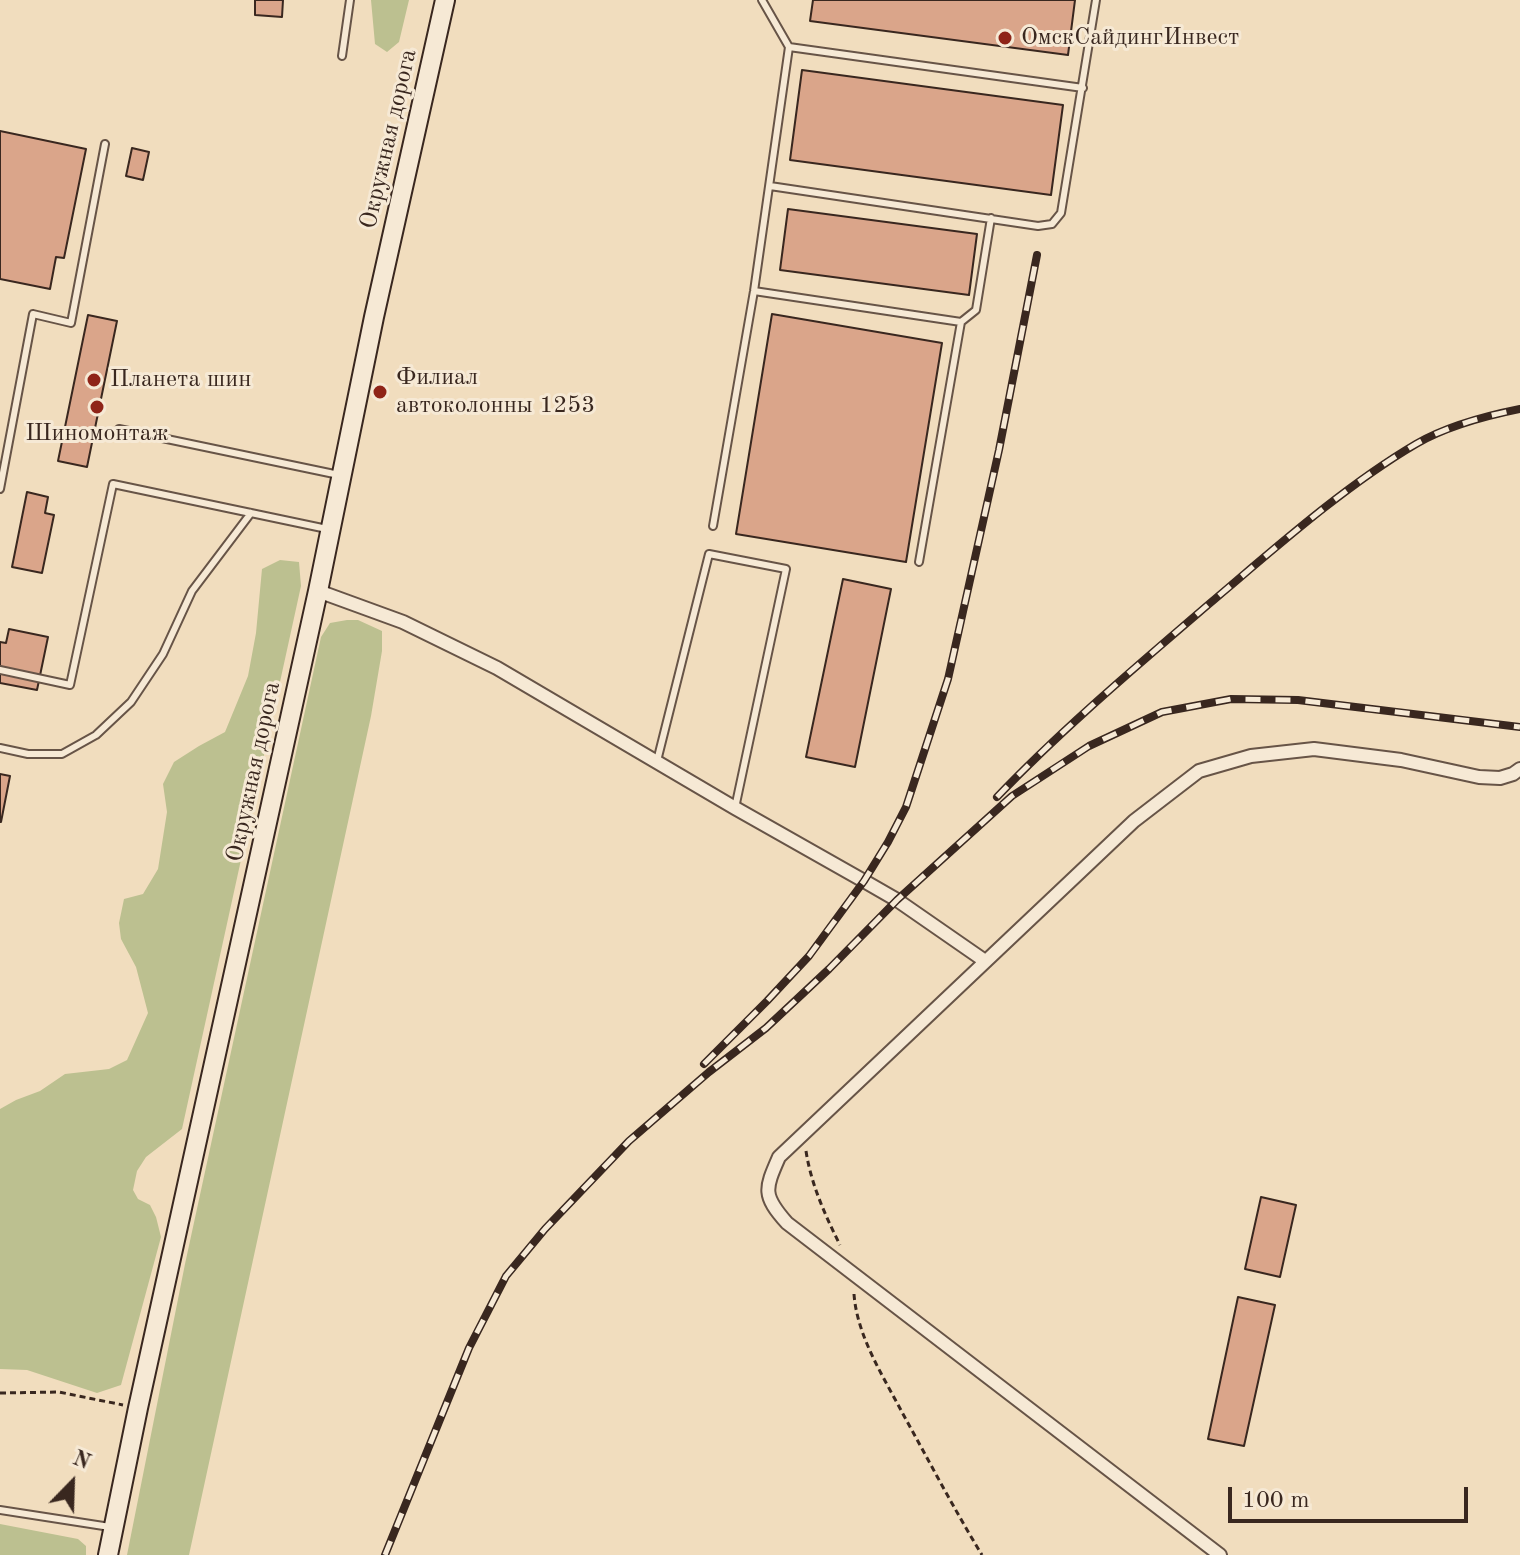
<!DOCTYPE html>
<meta charset="utf-8">
<style>
body{margin:0}
#map{position:relative;width:1520px;height:1555px;overflow:hidden;background:#f1ddbe;font-family:"Old Standard TT",serif}
canvas{display:block}
.north{position:absolute;left:32px;top:1443px;width:80px;height:80px;-webkit-text-stroke:6px #f6e9d5;paint-order:stroke;rotate:23deg;font-size:22px;font-weight:700;line-height:32px;text-align:center;color:#39271f}
.north::after{content:'';display:block;margin:auto;width:28px;height:36px;background:#39271f;clip-path:polygon(50% 0,100% 100%,50% 72%,0 100%)}
.scale{position:absolute;left:1228px;top:1487px;width:240px;height:36px;box-sizing:border-box;border:4px solid #39271f;border-top:0;padding-left:10px;font-size:24px;line-height:28px;white-space:nowrap;color:#39271f;-webkit-text-stroke:6px #f6e9d5;paint-order:stroke}
</style>
<div id="map">
<canvas width="1520" height="1555"></canvas>
<div class="north">N</div>
<div class="scale">100 m</div>
</div>
<script>
const g = document.querySelector('canvas').getContext('2d');
g.lineJoin = 'round';
function fill(path, color) { g.fillStyle = color; g.fill(path, 'evenodd'); }
function trace(path, color, width, dash) { g.strokeStyle = color; g.lineWidth = width; g.lineCap = dash ? 'butt' : 'round'; g.setLineDash(dash || []); g.stroke(path); }
function drawText(font, color, halo, rows, align = 'center') {
  g.font = font + ' "Old Standard TT",serif'; g.lineWidth = 6; g.setLineDash([]); g.textBaseline = 'middle'; g.strokeStyle = halo; g.fillStyle = color; for (const [text, x, y, turn = 0] of rows) {
    g.save(); g.translate(x, y); g.rotate((+turn || 0) * Math.PI / 180); g.textAlign = isNaN(turn) ? turn : align; if (halo) g.strokeText(text, 0, 0); g.fillText(text, 0, 0); g.restore();
  }
}
fill(new Path2D(`
 M 371,0 L 409,0 L 399,42 L 387,52 L 375,44 Z
 M 280,560 L 299,562 L 301,586 L 182,1129 L 146,1157 L 137,1171 L 133,1190 L 138,1199 L 150,1205 L 156,1217 L 161,1237 L 121,1385 L 97,1393 L 27,1370 L 0,1369 L 0,1109 L 16,1100 L 40,1091 L 65,1074 L 109,1069 L 127,1060 L 148,1013 L 136,967 L 121,939 L 119,923 L 124,899 L 143,894 L 158,869 L 167,812 L 163,784 L 174,762 L 199,746 L 225,732 L 248,676 L 256,633 L 262,569 Z
 M 347,620 L 358,620 L 382,631 L 382,651 L 371,716 L 189,1555 L 127,1555 L 185,1264 L 321,637 L 330,623 Z
 M 0,1524 L 78,1539 L 86,1546 L 86,1555 L 0,1555 Z`), '#bcc090');
const building = new Path2D(`
 M 255,0 L 283,0 L 282,17 L 255,15 Z
 M 813,0 L 1075,0 L 1068,55 L 810,21 Z
 M 802,70 L 1063,105 L 1051,195 L 790,160 Z
 M 0,131 L 86,149 L 64,258 L 56,257 L 50,289 L 0,279 Z
 M 132,148 L 149,152 L 143,180 L 126,176 Z
 M 788,209 L 977,234 L 969,295 L 780,270 Z
 M 772,314 L 942,343 L 906,562 L 736,534 Z
 M 88,315 L 117,321 L 87,467 L 58,461 Z
 M 27,492 L 48,497 L 45,513 L 54,515 L 42,573 L 12,567 Z
 M 843,579 L 891,589 L 855,767 L 806,757 Z
 M 9,629 L 48,637 L 37,690 L 0,683 L 0,642 L 6,643 Z
 M 0,774 L 10,776 L 1,822 L 0,822 Z
 M 1261,1197 L 1296,1205 L 1280,1277 L 1245,1269 Z
 M 1238,1297 L 1275,1305 L 1244,1446 L 1208,1439 Z`);
fill(building, '#daa58a');
trace(building, '#39271f', 2);
const service = new Path2D(`
 M 762,0 L 789,47 L 1083,88
 M 342,56 L 350,0
 M 770,186 L 1038,226 L 1052,224 L 1061,213 L 1096,0
 M 754,291 L 961,322 L 919,562
 M 961,322 L 976,310 L 991,218
 M 119,429 L 339,475
 M 0,489 L 33,314 L 71,323 L 105,144
 M 713,526 L 754,291 L 789,47
 M 0,670 L 70,685 L 113,484 L 327,529
 M 0,748 L 28,754 L 62,754 L 96,735 L 131,702 L 163,654 L 192,591 L 251,513
 M 657,761 L 709,554 L 786,569 L 735,808
 M 0,1510 L 110,1527`);
const minor = new Path2D(`
 M 318,591 L 403,622 L 497,668 L 735,808 L 864,881 L 897,900 L 985,961
 M 1220,1555 L 787,1223 C 762,1195 765,1189 779,1157 L 1134,821 L 1199,771 L 1251,756 L 1314,749 L 1401,760 L 1479,777 L 1500,778 L 1513,774 L 1520,769`);
const secondary = new Path2D(`
 M 108,1555 L 138,1408 L 318,591 L 374,317 L 445,0`);
trace(service, '#675447', 10);
trace(minor, '#675447', 16);
trace(secondary, '#39271f', 22);
trace(new Path2D(`
 M 806,1151 C 811,1184 825,1215 840,1245
 M 854,1294 C 857,1336 883,1376 903,1414 C 929,1461 954,1509 982,1555
 M 0,1393 L 59,1392 L 123,1405`), '#39271f', 3, [6, 4]);
trace(service, '#f6e9d5', 6);
trace(minor, '#f6e9d5', 12);
trace(secondary, '#f6e9d5', 18);
const rail = new Path2D(`
 M 997,797 C 1063,728 1137,666 1209,604 C 1273,550 1343,487 1416,444 C 1447,426 1485,416 1520,409
 M 704,1064 L 767,1001 L 809,956 L 864,881 L 888,842 L 906,807 L 948,679 L 999,450 L 1037,255
 M 385,1555 L 469,1348 L 506,1276 L 545,1229 L 629,1141 L 709,1072 L 766,1028 L 829,969 L 897,900 L 1012,796 L 1089,746 L 1162,712 L 1231,699 L 1298,700 L 1520,727`);
trace(rail, '#39271f', 8);
trace(rail, '#f6e9d5', 5, [15]);
for (const [x, y, r, color] of [
 [1005,38,8,"#8f2418"],
 [94,380,8,"#8f2418"],
 [380,392,8,"#8f2418"],
 [97,407,8,"#8f2418"]
]) { const dot = new Path2D(); dot.arc(x, y, r, 0, 2 * Math.PI); g.fillStyle = color; g.fill(dot); trace(dot, '#f6e9d5', 3); }
drawText('24px', '#39271f', '#f6e9d5', [
 ["ОмскСайдингИнвест",1021,38],
 ["Филиал",396,378],
 ["автоколонны 1253",396,406],
 ["Планета шин",110,380],
 ["Шиномонтаж",97,434,"center"]
], 'left');
drawText('24px', '#39271f', '#f6e9d5', [
 ["Окружная дорога",389,139,-77],
 ["Окружная дорога",254,772,-78]
]);
</script>
